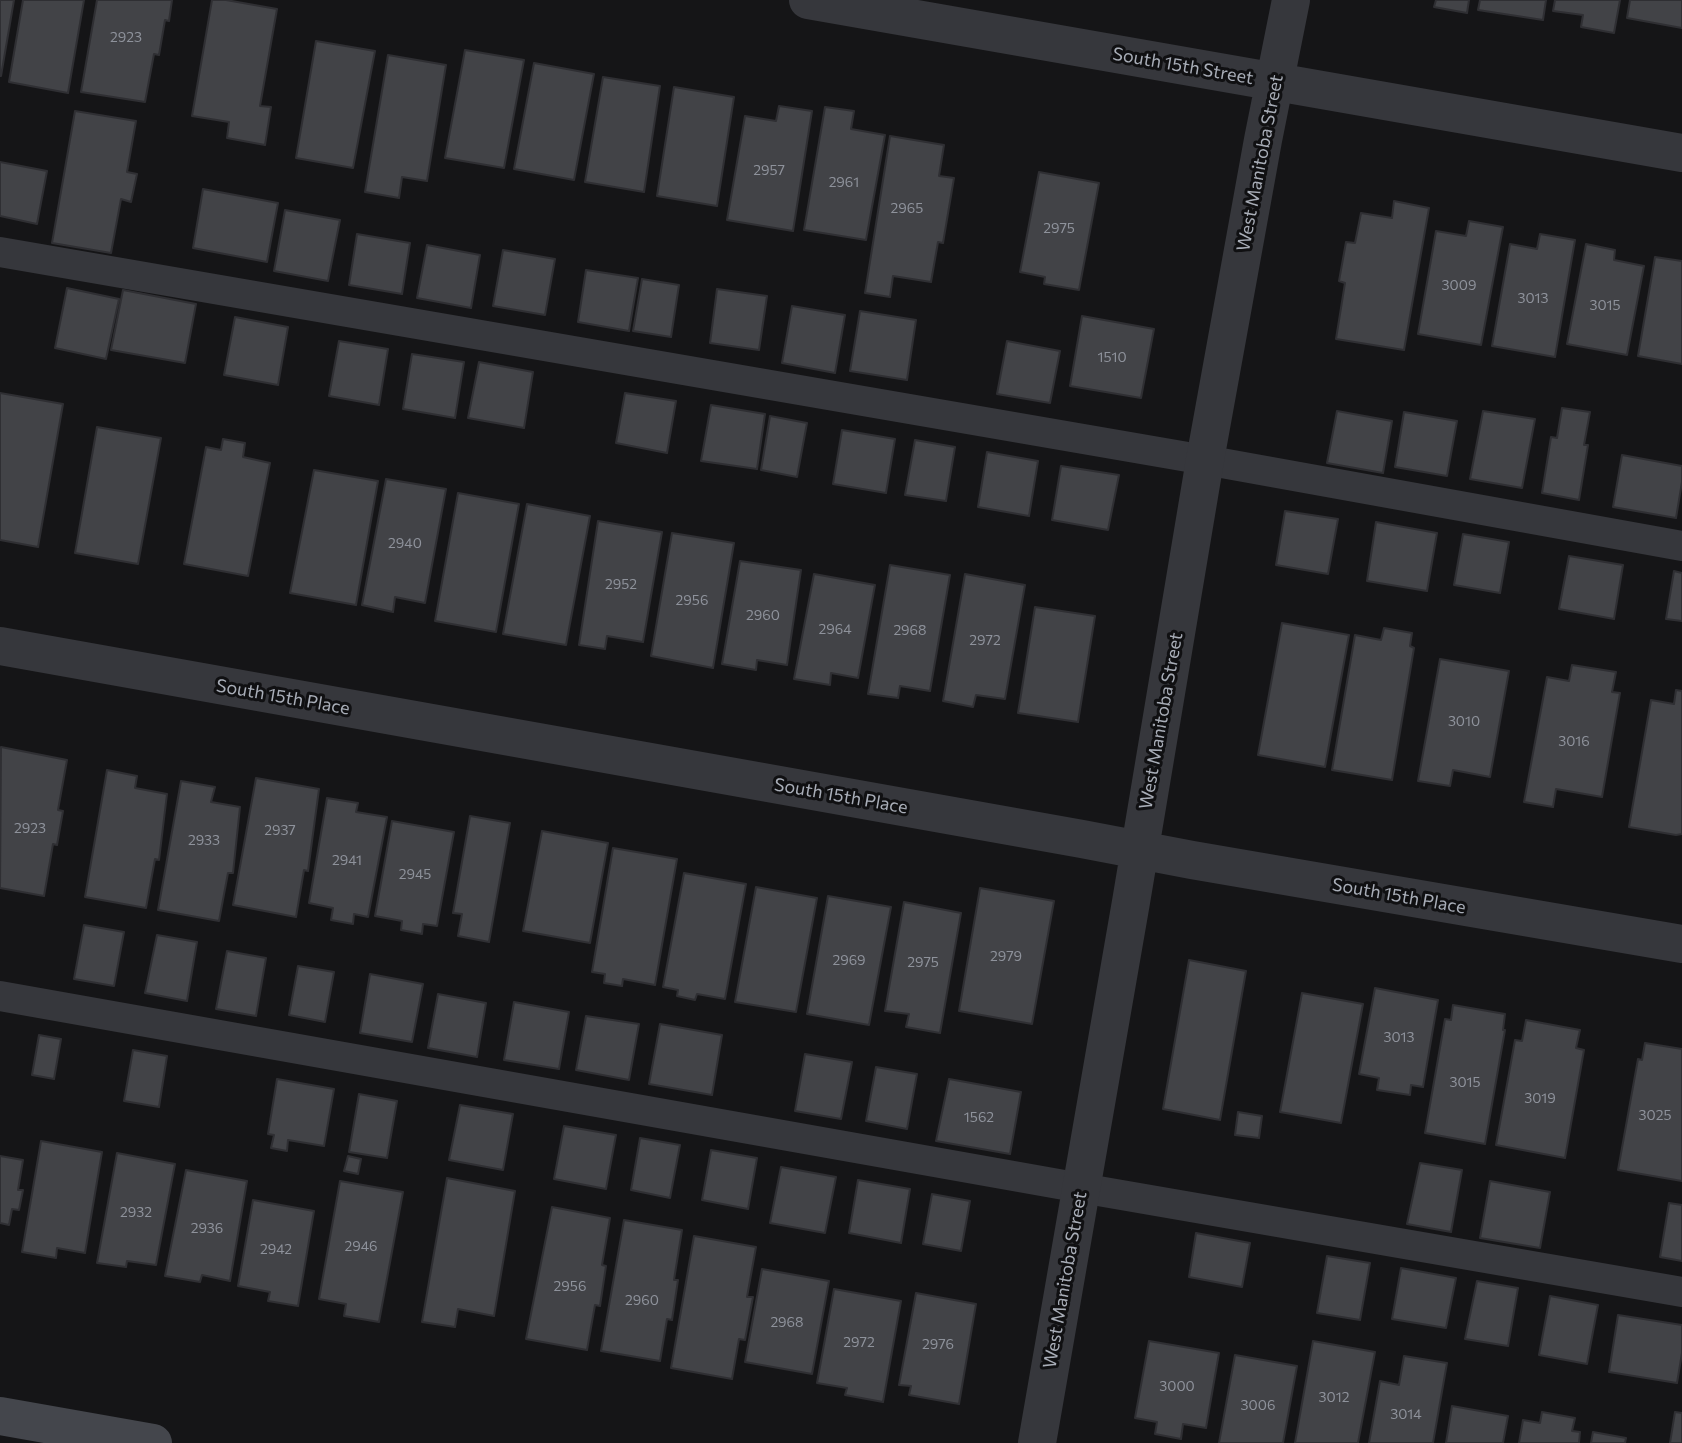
<!DOCTYPE html>
<style>
body{margin:0}
canvas{display:block;background:#151517}
</style>
<canvas width="1682" height="1443"></canvas>
<script>
const g = document.querySelector('canvas').getContext('2d');
g.lineJoin = 'round';
function fill(path, color) { g.fillStyle = color; g.fill(path, 'evenodd'); }
function trace(path, color, width, dash) { g.strokeStyle = color; g.lineWidth = width; g.lineCap = dash ? 'butt' : 'round'; g.setLineDash(dash || []); g.stroke(path); }
function drawText(font, color, halo, rows, align = 'center') {
  g.font = font + ' Commissioner,sans-serif'; g.lineWidth = 6; g.setLineDash([]); g.textBaseline = 'middle'; g.strokeStyle = halo; g.fillStyle = color; for (const [text, x, y, turn = 0] of rows) {
    g.save(); g.translate(x, y); g.rotate((+turn || 0) * Math.PI / 180); g.textAlign = isNaN(turn) ? turn : align; if (halo) g.strokeText(text, 0, 0); g.fillText(text, 0, 0); g.restore();
  }
}
const building = new Path2D(`
 M 0,0 L 14,0 L 1,76 L 0,76 Z
 M 23,0 L 84,0 L 68,93 L 9,82 Z
 M 97,0 L 172,0 L 169,21 L 165,20 L 159,55 L 154,54 L 145,102 L 81,92 Z
 M 212,0 L 226,0 L 277,9 L 260,106 L 271,107 L 265,145 L 227,138 L 229,122 L 192,116 Z
 M 1436,0 L 1469,0 L 1467,13 L 1434,7 Z
 M 1480,0 L 1546,0 L 1543,20 L 1478,10 Z
 M 1555,0 L 1620,0 L 1614,33 L 1581,27 L 1583,15 L 1553,11 Z
 M 1630,0 L 1682,0 L 1682,28 L 1627,18 Z
 M 316,41 L 375,51 L 353,168 L 296,158 Z
 M 465,50 L 524,60 L 504,168 L 445,158 Z
 M 388,55 L 446,65 L 427,181 L 402,177 L 399,198 L 365,192 Z
 M 534,63 L 594,74 L 574,180 L 514,169 Z
 M 603,77 L 660,86 L 644,192 L 585,182 Z
 M 674,87 L 734,97 L 717,206 L 657,196 Z
 M 779,106 L 812,111 L 793,231 L 727,220 L 745,116 L 776,121 Z
 M 825,107 L 854,111 L 851,129 L 885,135 L 866,240 L 804,230 Z
 M 75,111 L 136,121 L 127,172 L 137,174 L 131,202 L 121,199 L 111,253 L 52,243 Z
 M 890,136 L 944,145 L 939,176 L 954,178 L 943,243 L 938,242 L 931,282 L 893,276 L 890,297 L 865,293 Z
 M 0,162 L 47,171 L 37,224 L 0,216 Z
 M 1039,172 L 1099,183 L 1079,290 L 1044,284 L 1045,277 L 1020,272 Z
 M 203,189 L 278,203 L 267,262 L 193,248 Z
 M 1394,201 L 1429,208 L 1404,350 L 1336,339 L 1345,283 L 1339,281 L 1346,242 L 1355,243 L 1361,213 L 1392,218 Z
 M 285,210 L 340,220 L 328,281 L 274,271 Z
 M 1469,221 L 1503,227 L 1481,345 L 1418,334 L 1436,231 L 1466,236 Z
 M 357,234 L 410,243 L 402,294 L 349,285 Z
 M 1540,234 L 1575,240 L 1555,357 L 1492,346 L 1510,244 L 1537,249 Z
 M 1586,244 L 1615,250 L 1614,260 L 1644,266 L 1627,355 L 1567,344 Z
 M 427,245 L 480,255 L 471,308 L 417,298 Z
 M 503,250 L 555,259 L 545,315 L 493,306 Z
 M 1655,257 L 1682,261 L 1682,364 L 1638,356 Z
 M 586,270 L 638,278 L 629,331 L 578,322 Z
 M 642,279 L 679,285 L 671,337 L 633,331 Z
 M 67,288 L 119,299 L 106,359 L 55,348 Z
 M 717,289 L 767,296 L 759,350 L 710,343 Z
 M 123,290 L 196,304 L 185,363 L 111,350 Z
 M 792,306 L 845,315 L 835,373 L 782,363 Z
 M 860,311 L 916,320 L 907,380 L 850,371 Z
 M 1082,316 L 1154,329 L 1141,398 L 1070,386 Z
 M 235,317 L 288,327 L 278,385 L 224,375 Z
 M 339,341 L 388,349 L 379,405 L 329,396 Z
 M 1007,341 L 1060,351 L 1050,403 L 997,394 Z
 M 412,354 L 464,362 L 455,418 L 403,409 Z
 M 479,362 L 533,372 L 524,428 L 468,418 Z
 M 0,393 L 63,404 L 38,547 L 0,540 Z
 M 625,393 L 676,401 L 667,453 L 616,443 Z
 M 711,405 L 765,414 L 757,469 L 701,461 Z
 M 1562,408 L 1590,412 L 1584,445 L 1588,445 L 1579,500 L 1542,493 L 1551,437 L 1557,438 Z
 M 1337,411 L 1392,421 L 1383,473 L 1327,463 Z
 M 1483,411 L 1535,419 L 1522,488 L 1470,479 Z
 M 1404,412 L 1457,421 L 1447,476 L 1395,467 Z
 M 770,416 L 807,423 L 797,477 L 761,470 Z
 M 97,427 L 161,438 L 138,564 L 75,553 Z
 M 842,430 L 895,439 L 886,493 L 833,484 Z
 M 223,439 L 245,443 L 243,457 L 270,463 L 248,576 L 184,564 L 206,447 L 221,450 Z
 M 915,440 L 955,447 L 946,501 L 905,495 Z
 M 987,452 L 1038,461 L 1029,516 L 978,507 Z
 M 1622,455 L 1682,466 L 1682,482 L 1676,518 L 1613,507 Z
 M 1061,466 L 1119,475 L 1108,530 L 1052,520 Z
 M 314,470 L 378,481 L 356,605 L 290,593 Z
 M 386,479 L 446,489 L 425,603 L 395,597 L 393,612 L 362,605 Z
 M 458,493 L 519,504 L 496,632 L 435,621 Z
 M 527,504 L 590,516 L 566,645 L 503,634 Z
 M 1285,511 L 1338,519 L 1328,574 L 1276,565 Z
 M 598,521 L 662,532 L 643,642 L 607,636 L 605,649 L 579,645 Z
 M 1376,522 L 1437,533 L 1427,591 L 1367,581 Z
 M 672,533 L 734,543 L 713,668 L 651,656 Z
 M 1463,534 L 1509,542 L 1500,593 L 1454,585 Z
 M 1569,556 L 1623,565 L 1614,619 L 1559,609 Z
 M 740,561 L 801,570 L 787,665 L 757,660 L 756,670 L 722,664 Z
 M 890,565 L 950,575 L 930,691 L 900,686 L 898,698 L 868,694 Z
 M 1674,571 L 1682,573 L 1682,621 L 1666,619 Z
 M 814,574 L 875,585 L 858,678 L 831,673 L 830,685 L 794,679 Z
 M 965,574 L 1025,585 L 1005,699 L 976,695 L 973,707 L 943,701 Z
 M 1035,607 L 1095,616 L 1078,722 L 1018,713 Z
 M 1282,623 L 1349,635 L 1325,767 L 1258,755 Z
 M 1384,628 L 1412,633 L 1410,646 L 1414,648 L 1392,780 L 1332,770 L 1355,635 L 1381,640 Z
 M 1440,659 L 1509,671 L 1490,777 L 1453,770 L 1450,786 L 1418,781 Z
 M 1572,665 L 1616,672 L 1612,692 L 1620,693 L 1602,797 L 1556,789 L 1553,807 L 1524,802 L 1547,677 L 1569,681 Z
 M 1676,690 L 1682,691 L 1682,834 L 1676,835 L 1629,827 L 1651,700 L 1674,704 Z
 M 1,747 L 67,760 L 58,810 L 63,811 L 57,845 L 53,844 L 44,896 L 0,888 Z
 M 107,770 L 137,776 L 135,788 L 167,794 L 159,860 L 155,859 L 146,908 L 85,897 Z
 M 256,778 L 319,789 L 308,871 L 304,870 L 296,917 L 233,905 Z
 M 181,781 L 215,787 L 211,802 L 240,807 L 233,873 L 228,873 L 219,921 L 158,910 Z
 M 327,798 L 358,803 L 356,812 L 387,817 L 368,917 L 354,914 L 353,924 L 331,920 L 333,908 L 309,903 Z
 M 470,816 L 510,823 L 489,942 L 458,936 L 462,914 L 453,913 Z
 M 392,821 L 454,832 L 437,926 L 423,924 L 422,934 L 401,930 L 402,921 L 375,916 Z
 M 542,831 L 608,843 L 590,943 L 523,931 Z
 M 613,848 L 677,859 L 655,985 L 623,979 L 622,986 L 604,983 L 605,974 L 592,972 Z
 M 684,873 L 746,884 L 725,999 L 697,994 L 695,1000 L 677,996 L 678,990 L 663,987 Z
 M 756,887 L 817,898 L 796,1012 L 735,1002 Z
 M 980,888 L 1054,901 L 1032,1024 L 959,1011 Z
 M 828,896 L 891,907 L 869,1025 L 807,1014 Z
 M 904,902 L 961,913 L 940,1033 L 906,1027 L 909,1014 L 885,1011 Z
 M 84,925 L 124,932 L 114,986 L 74,979 Z
 M 157,935 L 197,942 L 187,1001 L 145,993 Z
 M 227,951 L 266,958 L 256,1016 L 216,1009 Z
 M 1189,960 L 1246,971 L 1220,1120 L 1163,1109 Z
 M 298,966 L 334,972 L 325,1022 L 289,1015 Z
 M 370,974 L 423,984 L 412,1042 L 360,1033 Z
 M 1375,988 L 1438,1000 L 1423,1087 L 1411,1085 L 1410,1095 L 1377,1090 L 1379,1078 L 1359,1074 Z
 M 1302,993 L 1363,1004 L 1341,1123 L 1280,1112 Z
 M 438,994 L 486,1003 L 477,1057 L 428,1048 Z
 M 514,1002 L 569,1012 L 559,1069 L 504,1060 Z
 M 1453,1005 L 1505,1014 L 1503,1030 L 1505,1030 L 1485,1144 L 1425,1133 L 1445,1019 L 1451,1020 Z
 M 586,1016 L 639,1024 L 629,1080 L 576,1070 Z
 M 1526,1020 L 1580,1030 L 1576,1048 L 1584,1050 L 1565,1158 L 1496,1145 L 1515,1040 L 1522,1041 Z
 M 660,1024 L 722,1035 L 712,1095 L 649,1084 Z
 M 39,1035 L 61,1039 L 54,1079 L 32,1075 Z
 M 1645,1043 L 1682,1049 L 1682,1181 L 1618,1170 L 1638,1059 L 1642,1060 Z
 M 133,1050 L 167,1056 L 159,1107 L 124,1101 Z
 M 805,1054 L 852,1062 L 841,1119 L 795,1111 Z
 M 876,1067 L 917,1074 L 907,1129 L 866,1121 Z
 M 277,1079 L 334,1089 L 324,1146 L 288,1140 L 287,1151 L 271,1148 L 274,1135 L 268,1134 Z
 M 949,1079 L 1021,1092 L 1010,1154 L 936,1141 Z
 M 359,1094 L 397,1101 L 387,1158 L 349,1152 Z
 M 460,1105 L 513,1114 L 503,1170 L 449,1160 Z
 M 1238,1112 L 1262,1116 L 1259,1138 L 1235,1135 Z
 M 564,1126 L 616,1135 L 606,1189 L 554,1179 Z
 M 640,1138 L 680,1145 L 670,1198 L 631,1190 Z
 M 41,1141 L 102,1152 L 85,1253 L 57,1248 L 56,1258 L 22,1252 Z
 M 711,1150 L 757,1158 L 748,1209 L 702,1200 Z
 M 117,1153 L 175,1164 L 156,1265 L 127,1261 L 126,1267 L 97,1263 Z
 M 0,1156 L 23,1160 L 18,1190 L 23,1190 L 19,1210 L 12,1209 L 9,1225 L 0,1223 Z
 M 348,1156 L 361,1159 L 358,1174 L 344,1171 Z
 M 1420,1163 L 1462,1170 L 1451,1232 L 1407,1224 Z
 M 781,1167 L 836,1177 L 825,1233 L 770,1223 Z
 M 186,1170 L 247,1181 L 230,1281 L 202,1275 L 200,1282 L 165,1276 Z
 M 447,1178 L 515,1191 L 494,1316 L 458,1309 L 455,1327 L 422,1322 Z
 M 858,1180 L 910,1189 L 901,1243 L 849,1233 Z
 M 340,1181 L 403,1192 L 379,1322 L 344,1316 L 346,1304 L 319,1299 Z
 M 1490,1181 L 1550,1192 L 1540,1248 L 1480,1238 Z
 M 932,1194 L 970,1201 L 961,1251 L 923,1244 Z
 M 253,1200 L 314,1211 L 298,1306 L 268,1301 L 270,1292 L 238,1286 Z
 M 1669,1203 L 1682,1205 L 1682,1261 L 1660,1257 Z
 M 552,1207 L 610,1218 L 602,1265 L 606,1266 L 600,1306 L 595,1305 L 587,1350 L 526,1339 Z
 M 624,1220 L 682,1230 L 674,1280 L 678,1280 L 672,1320 L 667,1319 L 660,1361 L 601,1351 Z
 M 1196,1233 L 1250,1243 L 1242,1287 L 1189,1277 Z
 M 694,1236 L 756,1247 L 747,1297 L 753,1297 L 745,1340 L 739,1339 L 732,1379 L 671,1368 Z
 M 1327,1256 L 1370,1263 L 1360,1320 L 1317,1313 Z
 M 1401,1268 L 1456,1278 L 1446,1328 L 1392,1319 Z
 M 762,1269 L 829,1281 L 812,1374 L 745,1362 Z
 M 1477,1281 L 1518,1288 L 1508,1346 L 1465,1339 Z
 M 834,1289 L 901,1301 L 883,1402 L 845,1395 L 847,1388 L 817,1383 Z
 M 916,1293 L 976,1304 L 959,1404 L 909,1395 L 911,1386 L 899,1385 Z
 M 1550,1296 L 1598,1305 L 1587,1364 L 1539,1355 Z
 M 1618,1315 L 1682,1325 L 1682,1353 L 1677,1383 L 1609,1372 Z
 M 1149,1341 L 1219,1353 L 1206,1428 L 1183,1424 L 1181,1439 L 1155,1434 L 1157,1422 L 1135,1418 Z
 M 1313,1341 L 1375,1352 L 1358,1443 L 1295,1443 Z
 M 1235,1355 L 1297,1366 L 1283,1443 L 1219,1443 Z
 M 1404,1356 L 1447,1363 L 1433,1443 L 1369,1443 L 1380,1381 L 1399,1385 Z
 M 1452,1406 L 1508,1416 L 1503,1443 L 1446,1443 Z
 M 1542,1412 L 1575,1418 L 1572,1431 L 1580,1432 L 1579,1443 L 1519,1443 L 1523,1420 L 1540,1423 Z
 M 1675,1412 L 1682,1413 L 1682,1443 L 1670,1443 Z
 M 1593,1432 L 1626,1438 L 1625,1443 L 1591,1443 Z`);
fill(building, '#424347');
trace(building, '#2f2f33', 2);
trace(new Path2D(`
 M 0,252 L 1205,460 L 1682,546
 M 0,996 L 1081,1188 L 1682,1292`), '#36373c', 30);
trace(new Path2D(`
 M 808,0 L 1682,153
 M 0,646 L 1082,839 L 1192,860 L 1682,944
 M 1037,1443 L 1131,902 L 1205,460 L 1263,140 L 1291,0`), '#36373c', 38);
trace(new Path2D(`
 M 0,1416 L 153,1443`), '#44464c', 38);
drawText('14px', '#8e929b', null, [
 ["2923",126,37],
 ["2957",769,170],
 ["2961",844,182],
 ["2965",907,208],
 ["2975",1059,228],
 ["3009",1459,285],
 ["3013",1533,298],
 ["3015",1605,305],
 ["1510",1112,357],
 ["2940",405,543],
 ["2952",621,584],
 ["2956",692,600],
 ["2960",763,615],
 ["2964",835,629],
 ["2968",910,630],
 ["2972",985,640],
 ["3010",1464,721],
 ["3016",1574,741],
 ["2923",30,828],
 ["2937",280,830],
 ["2933",204,840],
 ["2941",347,860],
 ["2945",415,874],
 ["2979",1006,956],
 ["2969",849,960],
 ["2975",923,962],
 ["3013",1399,1037],
 ["3015",1465,1082],
 ["3019",1540,1098],
 ["3025",1655,1115],
 ["1562",979,1117],
 ["2932",136,1212],
 ["2936",207,1228],
 ["2946",361,1246],
 ["2942",276,1249],
 ["2956",570,1286],
 ["2960",642,1300],
 ["2968",787,1322],
 ["2972",859,1342],
 ["2976",938,1344],
 ["3000",1177,1386],
 ["3012",1334,1397],
 ["3006",1258,1405],
 ["3014",1406,1414]
]);
drawText('18px', '#a8adb7', '#101012', [
 ["South 15th Street",1183,66,10],
 ["West Manitoba Street",1260,163,-79],
 ["South 15th Place",283,697,10],
 ["West Manitoba Street",1161,721,-80],
 ["South 15th Place",841,796,10],
 ["South 15th Place",1399,896,10],
 ["West Manitoba Street",1065,1280,-80]
]);
</script>
